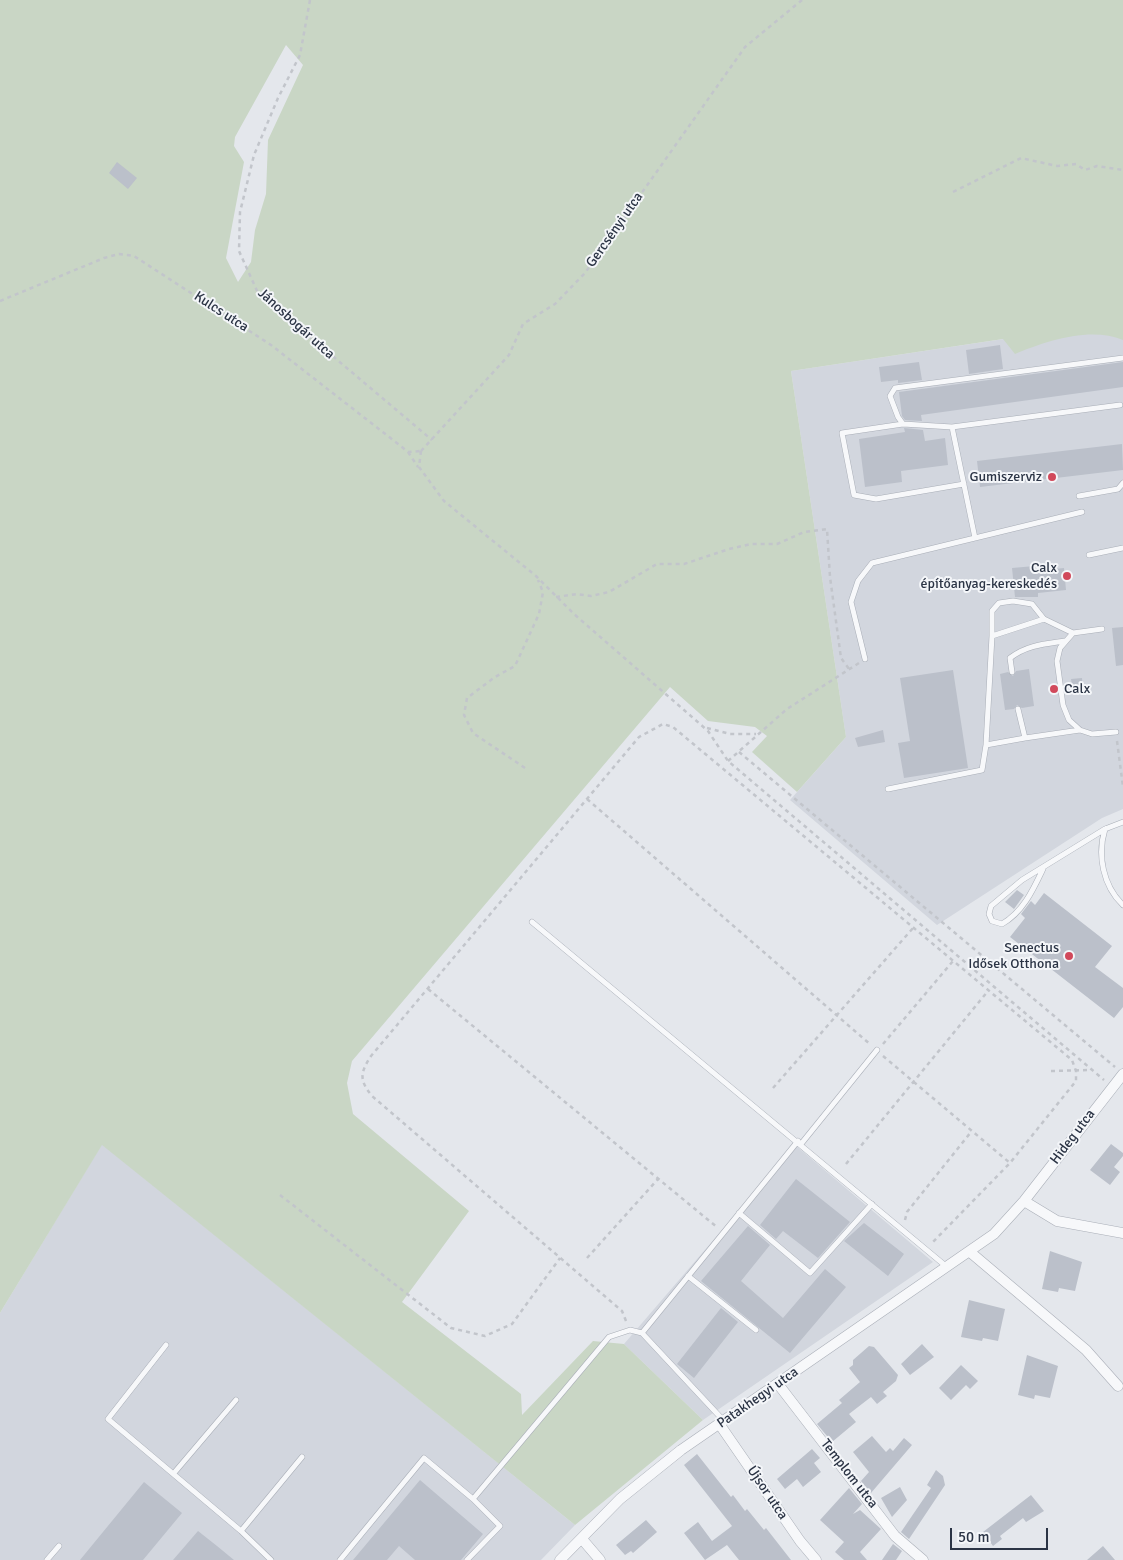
<!DOCTYPE html>
<meta charset="utf-8">
<style>
body{margin:0}
#map{position:relative;width:1123px;height:1560px;overflow:hidden;background:#e4e7ec;font-family:Signika,sans-serif}
canvas{display:block}
.scale{position:absolute;left:950px;top:1528px;width:98px;height:22px;box-sizing:border-box;border:2px solid #2b3445;border-top:0;padding-left:6px;font-size:15px;line-height:18px;white-space:nowrap;color:#2b3445;-webkit-text-stroke:4px #f4f6f9;paint-order:stroke}
</style>
<div id="map">
<canvas width="1123" height="1560"></canvas>
<div class="scale">50 m</div>
</div>
<script>
const g = document.querySelector('canvas').getContext('2d');
g.lineJoin = 'round';
function fill(path, color) { g.fillStyle = color; g.fill(path, 'evenodd'); }
function trace(path, color, width, dash) { g.strokeStyle = color; g.lineWidth = width; g.lineCap = dash ? 'butt' : 'round'; g.setLineDash(dash || []); g.stroke(path); }
function drawText(font, color, halo, rows, align = 'center') {
  g.font = font + ' Signika,sans-serif'; g.lineWidth = 4; g.setLineDash([]); g.textBaseline = 'middle'; g.strokeStyle = halo; g.fillStyle = color; for (const [text, x, y, turn = 0] of rows) {
    g.save(); g.translate(x, y); g.rotate((+turn || 0) * Math.PI / 180); g.textAlign = isNaN(turn) ? turn : align; if (halo) g.strokeText(text, 0, 0); g.fillText(text, 0, 0); g.restore();
  }
}
fill(new Path2D(`
 M 1123,321 L 1123,809 L 1102,818 L 937,925 L 790,800 L 846,737 L 791,371 Z
 M 102,1144 L 575,1525 L 541,1560 L 0,1560 L 0,1313 Z
 M 795,1145 L 933,1262 L 703,1420 L 624,1344 Z`), '#d2d6de');
fill(new Path2D(`
 M 0,0 L 1123,0 L 1123,340 C 1091,326 1045,341 1015,354 L 1003,339 L 791,371 L 846,737 L 797,792 L 752,752 L 767,736 L 755,727 L 708,721 L 670,687 L 352,1061 L 347,1083 L 353,1114 L 469,1211 L 402,1302 L 521,1394 L 522,1415 L 593,1341 L 624,1344 L 703,1420 L 575,1525 L 102,1145 L 0,1313 ZM 286,45 L 303,65 L 268,140 L 266,194 L 255,230 L 251,262 L 238,282 L 226,258 L 244,162 L 234,146 L 235,137 Z`), '#c9d6c5');
fill(new Path2D(`
 M 117,162 L 137,178 L 128,189 L 109,173 Z
 M 1000,345 L 1003,369 L 969,374 L 966,350 Z
 M 919,362 L 922,380 L 898,383 L 898,380 L 881,382 L 879,367 Z
 M 1123,362 L 1123,387 L 921,415 L 922,421 L 905,420 L 902,416 L 899,392 Z
 M 904,428 L 923,430 L 925,441 L 945,438 L 948,465 L 901,471 L 902,482 L 865,487 L 859,439 L 905,432 Z
 M 1122,444 L 1123,470 L 980,487 L 977,461 Z
 M 1035,566 L 1035,571 L 1064,568 L 1066,590 L 1038,593 L 1038,597 L 1015,597 L 1012,568 Z
 M 1123,627 L 1123,665 L 1116,666 L 1112,628 Z
 M 1029,669 L 1034,706 L 1022,708 L 1017,705 L 1014,709 L 1005,710 L 1000,674 L 1008,672 L 1013,676 L 1016,671 Z
 M 953,670 L 968,768 L 904,778 L 898,743 L 910,741 L 900,678 Z
 M 1082,678 L 1083,690 L 1073,692 L 1071,679 Z
 M 883,730 L 885,742 L 858,747 L 855,738 Z
 M 1017,890 L 1024,895 L 1014,909 L 1005,902 Z
 M 1044,893 L 1112,946 L 1095,967 L 1123,988 L 1123,1007 L 1114,1018 L 1010,937 L 1025,918 L 1021,914 L 1031,901 L 1035,905 Z
 M 1111,1144 L 1123,1153 L 1123,1156 L 1114,1167 L 1120,1172 L 1110,1185 L 1090,1170 Z
 M 796,1179 L 850,1222 L 818,1258 L 783,1231 L 776,1239 L 760,1225 Z
 M 864,1223 L 904,1254 L 888,1276 L 844,1241 Z
 M 748,1226 L 770,1245 L 741,1281 L 783,1318 L 825,1269 L 846,1287 L 790,1353 L 701,1281 Z
 M 1050,1251 L 1082,1262 L 1075,1291 L 1059,1288 L 1058,1292 L 1042,1289 Z
 M 969,1300 L 1005,1309 L 998,1341 L 983,1338 L 982,1341 L 961,1337 Z
 M 721,1308 L 738,1322 L 694,1378 L 677,1364 Z
 M 922,1344 L 934,1357 L 910,1375 L 901,1364 Z
 M 869,1346 L 874,1347 L 898,1375 L 896,1381 L 883,1392 L 887,1396 L 877,1404 L 871,1397 L 849,1414 L 856,1422 L 832,1442 L 817,1424 L 842,1403 L 839,1400 L 860,1382 L 849,1368 L 853,1365 L 853,1360 Z
 M 1027,1355 L 1058,1366 L 1050,1398 L 1035,1395 L 1034,1399 L 1018,1395 Z
 M 961,1365 L 978,1381 L 970,1389 L 966,1385 L 951,1400 L 939,1388 Z
 M 872,1436 L 886,1452 L 890,1448 L 893,1451 L 904,1438 L 912,1445 L 871,1493 L 861,1481 L 869,1472 L 853,1452 Z
 M 812,1449 L 820,1458 L 814,1463 L 821,1472 L 803,1487 L 797,1479 L 785,1489 L 777,1479 Z
 M 697,1454 L 731,1497 L 733,1495 L 745,1511 L 747,1509 L 764,1530 L 766,1528 L 791,1560 L 739,1560 L 727,1545 L 705,1560 L 684,1533 L 698,1522 L 712,1541 L 732,1526 L 684,1465 Z
 M 936,1470 L 943,1476 L 945,1485 L 909,1539 L 901,1532 L 931,1488 L 927,1485 Z
 M 420,1480 L 483,1534 L 461,1560 L 415,1560 L 399,1546 L 387,1560 L 353,1560 Z
 M 144,1482 L 182,1513 L 143,1560 L 80,1560 Z
 M 900,1487 L 907,1500 L 892,1517 L 881,1498 Z
 M 849,1488 L 862,1504 L 853,1514 L 860,1510 L 881,1529 L 860,1552 L 867,1560 L 844,1560 L 835,1552 L 844,1542 L 820,1520 Z
 M 1031,1495 L 1044,1511 L 1026,1522 L 1023,1518 L 1000,1536 L 1002,1539 L 993,1546 L 983,1532 Z
 M 646,1520 L 657,1532 L 633,1553 L 631,1551 L 625,1555 L 616,1545 Z
 M 198,1531 L 217,1546 L 234,1560 L 173,1560 Z
 M 893,1544 L 902,1551 L 896,1560 L 882,1560 Z
 M 1103,1546 L 1115,1560 L 1087,1560 Z`), '#bbc0ca');
const lane = new Path2D(`
 M 903,424 L 842,433 L 854,495 L 876,499 L 964,484
 M 952,427 L 1120,405
 M 1079,496 L 1118,489 L 1123,483
 M 975,538 L 952,427 L 903,424 L 898,417 L 890,396 L 895,388 L 1123,358
 M 1089,555 L 1123,548
 M 1102,629 L 1073,633 L 1060,648 L 1057,661 L 1063,705 L 1069,720 L 1080,730 L 1092,734 L 1116,732
 M 992,636 L 992,611 L 999,603 L 1013,601 L 1032,604 L 1044,619
 M 865,659 L 851,602 L 858,581 L 872,563 L 1082,512
 M 1012,672 L 1010,658 C 1027,645 1045,644 1065,641
 M 1018,709 L 1025,738 L 1080,730
 M 986,745 L 1025,738
 M 888,789 L 982,770 L 986,745 L 992,636 L 1044,619 L 1073,633
 M 1123,822 L 1105,829 C 1097,855 1103,886 1123,905
 M 1043,869 C 1033,890 1023,912 1002,924 L 992,921 L 989,914 L 991,906 L 1022,880 L 1105,829
 M 532,922 L 947,1267
 M 801,1144 L 877,1050
 M 739,1213 L 810,1273 L 872,1204
 M 688,1276 L 756,1330
 M 642,1333 L 798,1141
 M 166,1345 L 108,1419 L 241,1531 L 271,1560
 M 174,1473 L 236,1400
 M 241,1531 L 302,1457
 M 47,1560 L 59,1546
 M 340,1560 L 424,1458 L 473,1499 L 609,1337 L 630,1330 L 642,1333 L 724,1421
 M 467,1560 L 500,1526 L 473,1499`);
const street = new Path2D(`
 M 1024,1201 L 1057,1221 L 1123,1233
 M 970,1252 L 1086,1350 L 1118,1386
 M 778,1384 L 895,1536 L 923,1560
 M 720,1425 L 800,1541 L 816,1560
 M 582,1539 L 600,1560
 M 560,1560 L 620,1499 L 681,1450 L 994,1234 L 1024,1201 L 1123,1074`);
trace(lane, '#a9aeb7', 6);
trace(street, '#a9aeb7', 11);
trace(new Path2D(`
 M 310,0 L 300,55 L 278,98 L 254,155 L 240,212 L 239,251 L 258,293 L 432,440
 M 953,192 L 1021,158 L 1057,166 L 1076,164 L 1085,170 L 1097,166 L 1123,170
 M 0,301 L 104,258 L 119,254 L 134,256 L 271,345 L 402,447 L 408,452 L 421,451
 M 421,451 L 419,467 L 444,501 L 536,576 L 574,614 L 708,731 L 728,761 L 1104,1080
 M 421,451 L 509,355 L 523,324 L 555,304 L 585,273 L 745,47 L 802,0
 M 408,452 L 418,467
 M 556,597 L 577,594 L 591,596 L 609,592 L 657,564 L 684,564 L 729,549 L 751,544 L 777,544 L 804,532 L 827,529 L 830,577 L 841,658 L 849,669
 M 707,728 L 730,734 L 756,734
 M 1117,741 L 1123,787
 M 739,752 L 1115,1067
 M 728,761 L 787,709 L 859,663
 M 525,768 L 473,733 L 464,715 L 467,698 L 495,677 L 515,666 L 539,614 L 543,592 L 538,580
 M 587,799 L 871,1045
 M 428,989 L 718,1228
 M 883,1044 L 953,961
 M 883,1056 L 1010,1163
 M 1051,1071 L 1091,1070
 M 773,1088 L 913,928
 M 846,1164 L 988,991
 M 280,1195 L 451,1328 L 485,1336 L 512,1324 L 560,1258
 M 905,1220 L 907,1212 L 971,1132
 M 587,1258 L 658,1179
 M 626,1321 L 622,1311 L 372,1096 C 359,1080 360,1073 371,1056 L 639,737 L 663,724 L 673,727 L 1072,1060 L 1076,1071 L 1076,1081 L 1010,1163 L 932,1243`), '#c2c5cb', 2.5, [4, 4]);
trace(lane, '#f7f8fa', 5);
trace(street, '#f7f8fa', 10);
for (const [x, y, r, color] of [
 [1052,477,5,"#d1495b"],
 [1067,576,5,"#d1495b"],
 [1054,689,5,"#d1495b"],
 [1069,956,5,"#d1495b"]
]) { const dot = new Path2D(); dot.arc(x, y, r, 0, 2 * Math.PI); g.fillStyle = color; g.fill(dot); trace(dot, '#f4f6f9', 2); }
drawText('14px', '#2b3445', '#f4f6f9', [
 ["Gercsényi utca",615,230,-55],
 ["Kulcs utca",221,312,33],
 ["Jánosbogár utca",296,324,42],
 ["Hideg utca",1073,1137,-53],
 ["Patakhegyi utca",758,1398,-35],
 ["Templom utca",849,1474,52],
 ["Újsor utca",767,1493,56]
]);
drawText('14px', '#2b3445', '#f4f6f9', [
 ["Gumiszerviz",1042,477],
 ["Calx",1057,568],
 ["építőanyag-kereskedés",1057,584],
 ["Calx",1064,689,"left"],
 ["Senectus",1059,948],
 ["Idősek Otthona",1059,964]
], 'right');
</script>
